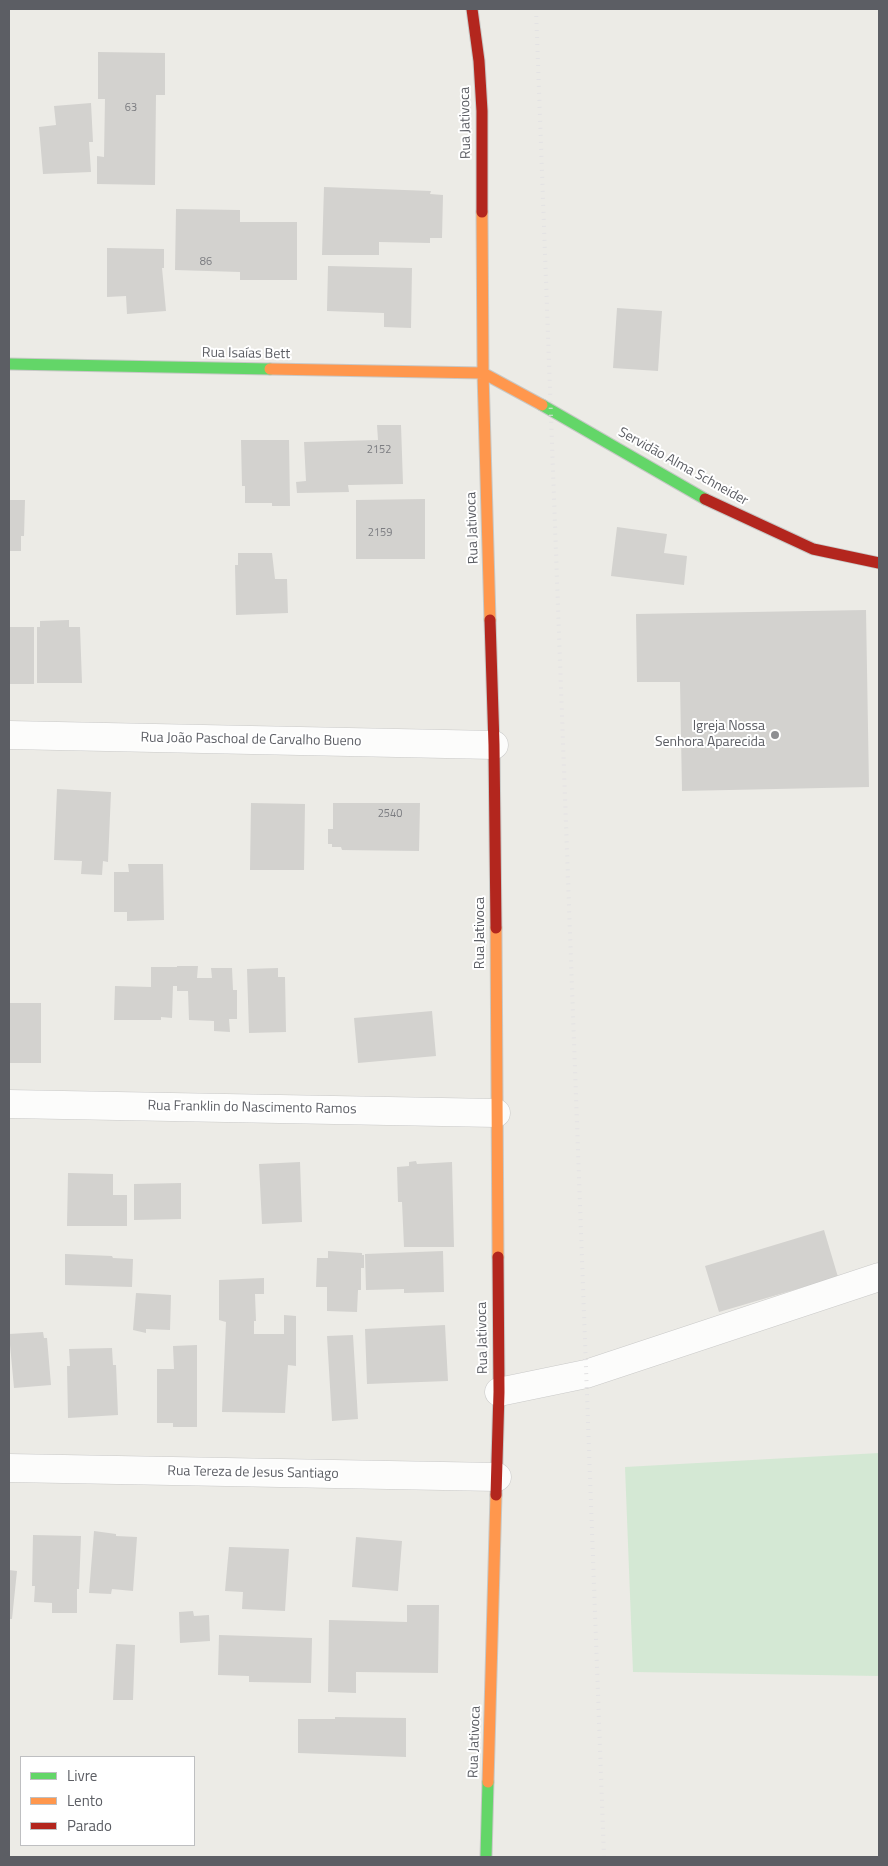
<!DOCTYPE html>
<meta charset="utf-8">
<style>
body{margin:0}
#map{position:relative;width:888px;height:1866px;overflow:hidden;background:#ecebe6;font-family:"Titillium Web",sans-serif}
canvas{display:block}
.frame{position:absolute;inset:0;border:10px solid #5c5e64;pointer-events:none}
.legend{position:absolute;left:20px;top:1756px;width:175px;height:90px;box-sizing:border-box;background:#fff;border:1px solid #bebfc1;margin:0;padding:6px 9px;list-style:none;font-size:15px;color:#5c5e64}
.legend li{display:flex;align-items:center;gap:10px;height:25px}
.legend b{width:25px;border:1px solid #bebfc1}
</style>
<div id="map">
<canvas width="888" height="1866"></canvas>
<div class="frame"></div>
<ul class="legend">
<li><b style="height:6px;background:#63d668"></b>Livre</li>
<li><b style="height:6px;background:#ff974d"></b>Lento</li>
<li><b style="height:6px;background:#b3261e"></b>Parado</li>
</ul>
</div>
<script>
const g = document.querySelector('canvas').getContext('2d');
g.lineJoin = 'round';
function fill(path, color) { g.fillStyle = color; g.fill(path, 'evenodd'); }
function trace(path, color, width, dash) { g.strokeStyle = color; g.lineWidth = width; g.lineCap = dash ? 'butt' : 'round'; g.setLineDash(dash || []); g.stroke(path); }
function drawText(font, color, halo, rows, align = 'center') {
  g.font = font + ' "Titillium Web",sans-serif'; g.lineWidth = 4; g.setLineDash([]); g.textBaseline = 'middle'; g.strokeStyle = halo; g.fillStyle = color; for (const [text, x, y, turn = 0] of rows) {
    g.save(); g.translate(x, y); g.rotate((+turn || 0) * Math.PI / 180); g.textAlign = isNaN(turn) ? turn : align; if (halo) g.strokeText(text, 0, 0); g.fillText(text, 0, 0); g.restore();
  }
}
fill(new Path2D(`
 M 879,1453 L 879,1676 L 633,1672 L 625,1467 Z`), '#d4e8d4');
fill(new Path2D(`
 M 98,52 L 165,53 L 165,95 L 156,95 L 155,185 L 97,184 L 97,156 L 104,157 L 105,99 L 98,99 Z
 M 91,103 L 93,142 L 89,142 L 91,172 L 43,174 L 39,127 L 56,125 L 54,106 Z
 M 324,187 L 431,191 L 430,194 L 443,195 L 442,238 L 430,238 L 430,243 L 379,242 L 379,255 L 322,255 Z
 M 176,209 L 240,210 L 240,222 L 297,222 L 297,280 L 240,280 L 240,272 L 175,270 Z
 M 107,248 L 164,249 L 164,268 L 162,268 L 166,311 L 127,314 L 126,296 L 107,297 Z
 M 328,266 L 412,268 L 411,328 L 384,327 L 384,313 L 327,311 Z
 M 617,308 L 662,311 L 658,371 L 613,368 Z
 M 377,425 L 401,425 L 403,484 L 348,485 L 349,492 L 297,493 L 296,482 L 306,481 L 304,442 L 378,440 Z
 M 241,440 L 289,440 L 290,506 L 272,506 L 272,503 L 245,503 L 245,486 L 242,486 Z
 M 425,499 L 425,559 L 356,559 L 356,500 Z
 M 9,500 L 25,500 L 24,536 L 21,536 L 21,551 L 9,551 Z
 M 617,527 L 667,534 L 664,553 L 687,556 L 684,585 L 611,576 Z
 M 238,553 L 272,553 L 275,579 L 287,579 L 288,613 L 236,615 L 235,565 L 238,565 Z
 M 866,610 L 869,787 L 682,791 L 680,682 L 637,682 L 636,614 Z
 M 69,620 L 69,627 L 80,627 L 82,683 L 37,683 L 37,627 L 40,627 L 40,621 Z
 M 9,627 L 34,627 L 34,684 L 9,684 Z
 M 57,789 L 111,792 L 108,862 L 103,861 L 102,875 L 81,874 L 82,861 L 54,860 Z
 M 251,803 L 305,804 L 304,870 L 250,870 Z
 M 333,803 L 420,803 L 419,851 L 342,850 L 341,847 L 332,847 L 332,844 L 328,844 L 328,829 L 333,829 Z
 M 128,864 L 163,864 L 164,920 L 127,921 L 127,912 L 114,912 L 114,872 L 129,872 Z
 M 177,966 L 198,966 L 197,978 L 212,978 L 211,968 L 232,968 L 233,990 L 237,990 L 237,1019 L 229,1019 L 230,1032 L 214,1031 L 214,1021 L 189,1020 L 188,991 L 177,991 L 177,986 L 173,986 L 172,1018 L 161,1017 L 161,1020 L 114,1020 L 115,986 L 151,987 L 151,967 L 177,967 Z
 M 278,968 L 278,977 L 285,977 L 286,1032 L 249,1033 L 247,969 Z
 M 9,1003 L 41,1003 L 41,1063 L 9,1063 Z
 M 432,1011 L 436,1056 L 358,1063 L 354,1018 Z
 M 416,1161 L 417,1164 L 452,1162 L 454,1247 L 404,1247 L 402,1202 L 398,1202 L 397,1167 L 409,1166 L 409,1162 Z
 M 300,1162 L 302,1222 L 262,1224 L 259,1164 Z
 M 68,1173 L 113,1174 L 113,1195 L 127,1195 L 127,1226 L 67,1226 Z
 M 181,1183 L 181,1219 L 134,1220 L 134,1184 Z
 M 824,1230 L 838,1277 L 719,1312 L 705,1266 Z
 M 328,1251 L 362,1253 L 362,1255 L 364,1255 L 364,1268 L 361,1268 L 361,1290 L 358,1290 L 357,1312 L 327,1311 L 327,1287 L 316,1287 L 317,1258 L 328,1258 Z
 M 443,1251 L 444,1292 L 404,1293 L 404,1289 L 366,1290 L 365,1254 Z
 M 65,1254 L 112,1256 L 113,1258 L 133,1259 L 132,1287 L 65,1285 Z
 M 264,1278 L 264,1294 L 255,1294 L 256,1321 L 254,1321 L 254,1334 L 284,1334 L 284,1315 L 296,1316 L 296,1366 L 288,1365 L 285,1413 L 222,1412 L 226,1322 L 219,1320 L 219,1280 Z
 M 136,1293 L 171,1295 L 170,1330 L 146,1329 L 146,1333 L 133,1330 Z
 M 445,1325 L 448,1381 L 367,1384 L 365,1329 Z
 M 43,1332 L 44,1338 L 47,1338 L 51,1385 L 14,1388 L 9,1334 Z
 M 353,1335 L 358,1419 L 332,1421 L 327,1336 Z
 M 197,1345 L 197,1427 L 173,1427 L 173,1423 L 157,1423 L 157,1369 L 174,1369 L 173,1346 Z
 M 112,1348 L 113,1365 L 116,1365 L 118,1415 L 68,1418 L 67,1366 L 70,1366 L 69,1349 Z
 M 94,1531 L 116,1534 L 116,1536 L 137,1537 L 133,1591 L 112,1589 L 111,1594 L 89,1593 Z
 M 33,1535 L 81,1536 L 79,1589 L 77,1589 L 77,1613 L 52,1613 L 52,1603 L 34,1602 L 35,1586 L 32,1586 Z
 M 356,1537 L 402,1541 L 398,1591 L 352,1587 Z
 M 229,1547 L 289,1549 L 285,1611 L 242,1609 L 243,1592 L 225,1591 Z
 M 9,1570 L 17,1571 L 12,1619 L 9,1619 Z
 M 407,1605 L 439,1605 L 438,1673 L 356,1672 L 356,1693 L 328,1692 L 329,1620 L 407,1622 Z
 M 193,1611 L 194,1616 L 209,1615 L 210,1641 L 180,1643 L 179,1612 Z
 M 219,1635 L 312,1638 L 311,1683 L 249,1682 L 249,1676 L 218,1675 Z
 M 116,1644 L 135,1645 L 133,1700 L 113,1700 Z
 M 335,1717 L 406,1718 L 406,1757 L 298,1753 L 298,1719 L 335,1719 Z`), '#d3d2cf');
const street = new Path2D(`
 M 9,735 L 494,745
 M 9,1104 L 496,1113
 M 499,1392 L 586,1374 L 879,1277
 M 9,1468 L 497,1477`);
const fast = new Path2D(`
 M 9,364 L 270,369
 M 542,405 L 705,499
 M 486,1857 L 488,1782`);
const slow = new Path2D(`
 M 482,212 L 483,373 L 490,620
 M 270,369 L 483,373 L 542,405
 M 496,928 L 498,1257
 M 488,1782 L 496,1495`);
const jam = new Path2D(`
 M 472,9 L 479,61 L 482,111 L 482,212
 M 705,499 L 813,549 L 879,563
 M 490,620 L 494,745 L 496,928
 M 496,1495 L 499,1392 L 498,1257`);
trace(street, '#c9c9c8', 29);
trace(fast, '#c7c8c6', 13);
trace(slow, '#c7c8c6', 13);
trace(jam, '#c7c8c6', 13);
trace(street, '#fcfcfb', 28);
trace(fast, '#63d668', 11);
trace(slow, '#ff974d', 11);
trace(jam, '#b3261e', 11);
trace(new Path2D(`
 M 536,9 L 604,1857`), '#e3e2e3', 4, [1, 6]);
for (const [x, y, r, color] of [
 [775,735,5,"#8e8f92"]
]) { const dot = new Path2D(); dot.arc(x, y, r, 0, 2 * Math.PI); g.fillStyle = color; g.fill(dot); trace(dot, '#fff', 2); }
drawText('11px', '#7b7c80', null, [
 ["63",131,108],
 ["86",206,262],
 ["2152",379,450],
 ["2159",380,533],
 ["2540",390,814]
]);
drawText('14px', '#5c5e64', '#fff', [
 ["Rua Jativoca",466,123,-91],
 ["Rua Isaías Bett",246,354,1],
 ["Servidão Alma Schneider",683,467,29],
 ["Rua Jativoca",473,528,-92],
 ["Rua João Paschoal de Carvalho Bueno",251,740,1],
 ["Rua Jativoca",481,933,-90],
 ["Rua Franklin do Nascimento Ramos",252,1108,1],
 ["Rua Jativoca",483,1338,-91],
 ["Rua Tereza de Jesus Santiago",253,1473,1],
 ["Rua Jativoca",475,1742,-88]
]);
drawText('14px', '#5c5e64', '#fff', [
 ["Igreja Nossa",765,727],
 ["Senhora Aparecida",765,743]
], 'right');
</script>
